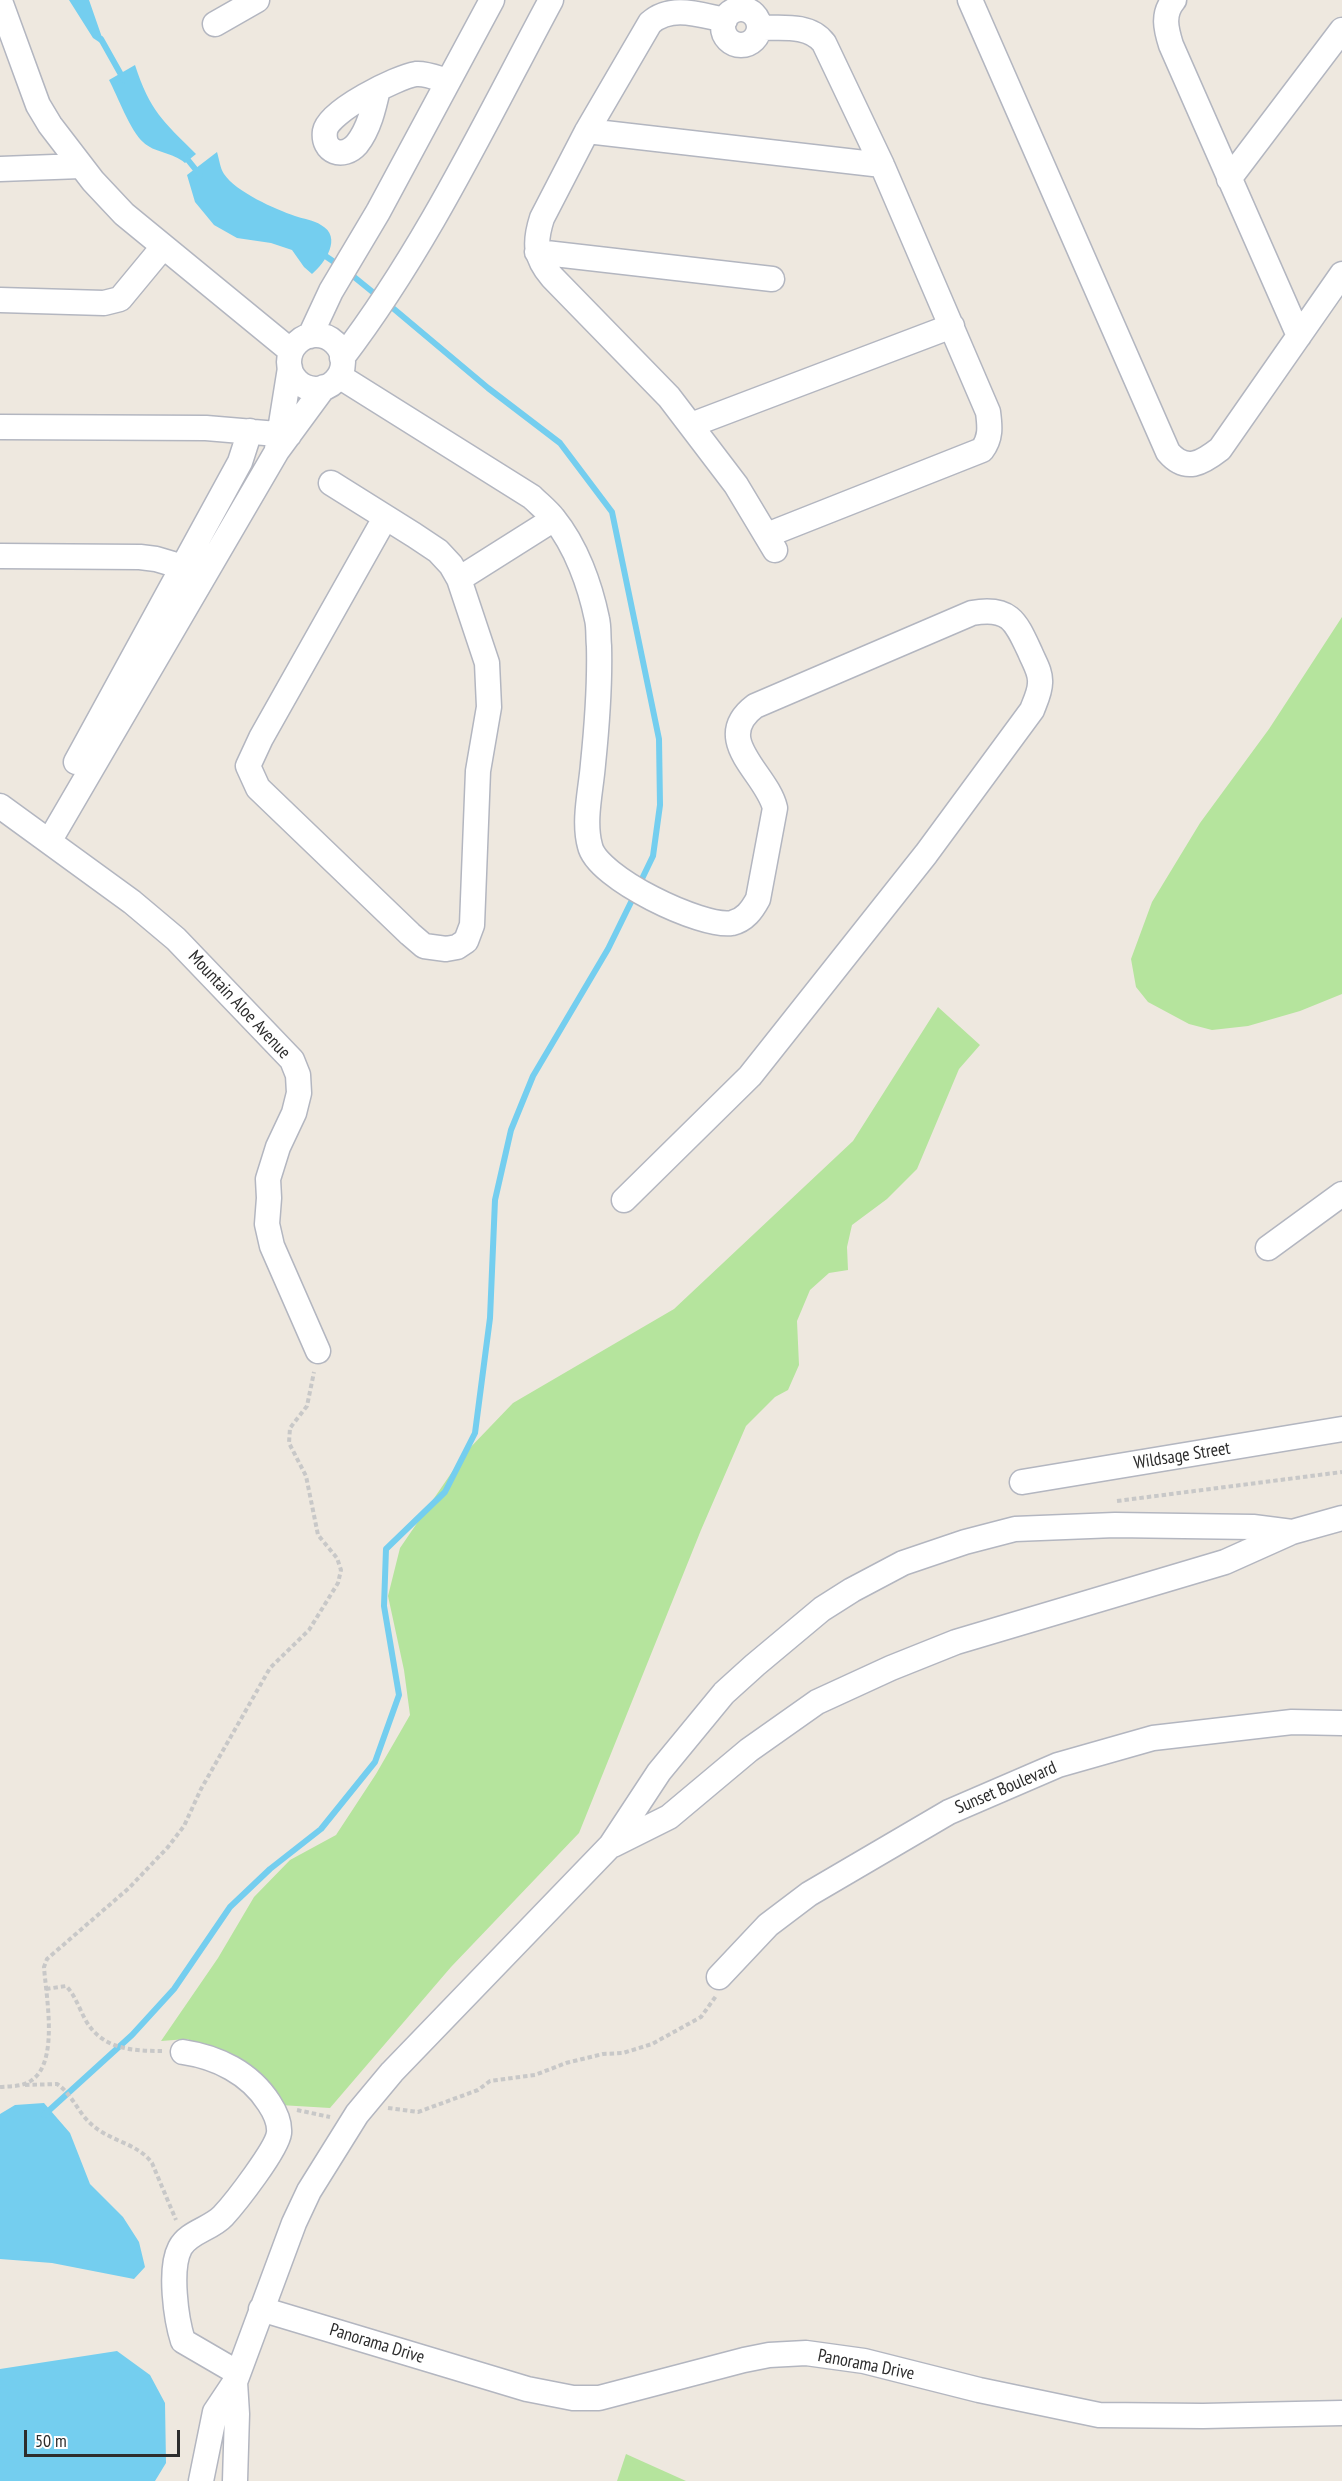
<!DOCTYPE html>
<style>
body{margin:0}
#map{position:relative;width:1342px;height:2481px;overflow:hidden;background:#eee8df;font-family:"PT Sans Narrow",sans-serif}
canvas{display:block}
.scale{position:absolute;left:24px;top:2430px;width:156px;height:27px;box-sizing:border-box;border:3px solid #2d2d2d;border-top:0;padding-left:8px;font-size:18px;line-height:21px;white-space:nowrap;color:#2d2d2d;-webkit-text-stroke:4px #fff;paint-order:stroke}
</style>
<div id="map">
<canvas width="1342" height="2481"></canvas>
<div class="scale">50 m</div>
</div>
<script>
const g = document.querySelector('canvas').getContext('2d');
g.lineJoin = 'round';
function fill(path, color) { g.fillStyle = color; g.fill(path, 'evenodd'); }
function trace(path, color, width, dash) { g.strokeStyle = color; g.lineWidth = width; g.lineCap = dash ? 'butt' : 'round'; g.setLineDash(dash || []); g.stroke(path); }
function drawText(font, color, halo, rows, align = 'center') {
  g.font = font + ' "PT Sans Narrow",sans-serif'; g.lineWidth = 4.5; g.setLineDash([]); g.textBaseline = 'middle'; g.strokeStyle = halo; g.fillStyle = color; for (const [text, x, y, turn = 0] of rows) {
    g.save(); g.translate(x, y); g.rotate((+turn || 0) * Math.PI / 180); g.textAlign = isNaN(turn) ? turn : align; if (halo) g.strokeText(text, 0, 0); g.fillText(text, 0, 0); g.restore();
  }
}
fill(new Path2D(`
 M 1342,617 L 1342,994 L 1300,1011 L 1248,1026 L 1212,1030 L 1189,1024 L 1148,1002 L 1136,987 L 1131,959 L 1152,902 L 1200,823 L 1269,729 Z
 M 938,1007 L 980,1045 L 959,1069 L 917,1169 L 887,1199 L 852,1225 L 847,1247 L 848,1270 L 829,1273 L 810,1290 L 797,1321 L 799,1365 L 788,1390 L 775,1397 L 746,1426 L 701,1530 L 579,1833 L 451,1967 L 330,2108 L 280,2105 L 213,2050 L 187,2039 L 161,2041 L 218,1958 L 254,1897 L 290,1860 L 336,1835 L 376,1774 L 410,1715 L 404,1670 L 388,1596 L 400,1548 L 465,1453 L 513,1403 L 674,1309 L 853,1141 Z
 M 626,2454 L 686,2481 L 617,2481 Z`), '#b5e49d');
fill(new Path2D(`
 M 69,0 L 89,0 L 105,46 L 93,38 Z
 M 135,65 C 150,111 163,121 196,154 L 185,163 C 173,152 154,153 143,142 C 131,132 117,95 109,80 Z
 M 217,152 C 219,158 220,168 224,174 C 236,192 275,209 295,216 C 303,219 314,220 321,225 C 343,237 325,263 312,274 L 304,267 L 292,250 L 271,243 L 237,238 L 214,225 L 195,202 L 187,175 Z
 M 44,2103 L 70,2133 L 90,2184 L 123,2217 L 139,2242 L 145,2267 L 134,2279 L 52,2263 L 0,2259 L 0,2114 L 15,2105 Z
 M 117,2351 L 150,2375 L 165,2403 L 166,2463 L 155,2481 L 0,2481 L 0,2369 Z`), '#74ceef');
trace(new Path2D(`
 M 101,39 L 124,80
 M 184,155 L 200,175
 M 321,253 L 340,266
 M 348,272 L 380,298
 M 388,304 L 488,388 L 560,443 L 612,512 L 659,739 L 660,805 L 653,856 L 639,885
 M 44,2115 L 132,2035 L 174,1989 L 230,1907 L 270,1869 L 321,1829 L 375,1762 L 399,1695 L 384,1606 L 386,1549 L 445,1492 L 475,1433 L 490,1318 L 495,1200 L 511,1130 L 533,1076 L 608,949 L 635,894`), '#74ceef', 6);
const minor = new Path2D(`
 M 970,0 L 1168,452 C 1186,473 1202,463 1220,449 L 1342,274
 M 1174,0 C 1162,14 1166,29 1171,45 L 1299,336
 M 0,1 L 38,105 L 50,125 L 93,181 L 124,214 L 291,351
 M723 27a18 18 0 1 1 36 0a18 18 0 1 1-36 0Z
 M 725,20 C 700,15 671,4 650,23 L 587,131 L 542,218 C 534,243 535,257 552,277 L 669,397 L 736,485 L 775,550
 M 215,24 L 257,0
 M 760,28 C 782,28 810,24 824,43 L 882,165 L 988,412 C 990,427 991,438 982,450 L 767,535
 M 378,89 C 374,107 369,129 357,144 C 343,160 322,152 325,131 C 328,111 397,77 416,74 C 426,73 437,78 447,81
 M 587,131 L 882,165
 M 0,169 L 81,166
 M 1229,179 L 1342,30
 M 537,252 L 772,279
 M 0,300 L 104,303 L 120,299 L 163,247
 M289 362a27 27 0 1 1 54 0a27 27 0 1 1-54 0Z
 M 310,336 L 331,291 L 378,212 L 492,0
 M 342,358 C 426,248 486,121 551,0
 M 339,376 L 532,497 C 539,504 548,511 554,519 C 576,546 590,585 597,619 C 599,627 598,637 599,646 C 600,685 597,725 593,764 C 591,790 583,821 590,846 C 597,878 702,928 732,923 C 745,920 752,910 758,899 L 775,808 C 767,773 710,740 755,706 L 972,613 C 1010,606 1016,622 1030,652 C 1034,662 1041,672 1040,683 C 1040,692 1035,702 1032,710 L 926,854 L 750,1076 L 624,1200
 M 691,425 L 952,326
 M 0,427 L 206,428 L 289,435
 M 277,449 L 290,368
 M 331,483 L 414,535 L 438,551 L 451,565 L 459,579 L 487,663 L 489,707 L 478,771 L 472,925 L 466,941 L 457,947 L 446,949 L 424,946 L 410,934 L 258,788 L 248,766 L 261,738 L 385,518
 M 0,556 L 140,557 L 156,559 L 183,567
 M 459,579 L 554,519
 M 76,762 L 240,462 L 250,431
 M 0,806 L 132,902 L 176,939 L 292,1060 L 298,1075 L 299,1093 L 294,1113 L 278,1147 L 268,1179 L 269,1198 L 267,1224 L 272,1246 L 318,1351
 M 50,840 L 277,451 L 324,387
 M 1268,1248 L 1342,1194
 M 1022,1482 L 1342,1429
 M 613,1845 L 669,1817 L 749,1750 L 817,1702 L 891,1668 L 956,1642 L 1225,1562 L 1292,1532 L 1342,1518
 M 719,1977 L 768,1925 L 809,1894 L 949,1812 L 1058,1765 L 1153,1738 L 1292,1722 L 1342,1723
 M 183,2052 C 217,2057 250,2073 269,2103 C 275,2112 280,2122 279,2133 C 277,2149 236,2202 223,2216 C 211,2229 188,2232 180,2248 C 169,2269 176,2319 183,2341 L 238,2373
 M 261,2309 L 527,2389 L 573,2398 L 599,2398 L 744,2360 L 769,2355 L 806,2353 L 864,2361 L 979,2390 L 1099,2415 L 1203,2416 L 1342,2413
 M 235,2382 L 237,2414 L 235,2481
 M 201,2481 L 215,2412 L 235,2382 L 294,2223 L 309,2191 L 357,2114 L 392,2072 L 611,1845 L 659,1772 L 724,1693 L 755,1665 L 822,1609 L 852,1590 L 903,1563 L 965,1542 L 1015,1529 L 1115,1525 L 1253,1527 L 1292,1532`);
trace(minor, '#b3b6c0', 27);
trace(new Path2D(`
 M 1117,1501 L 1342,1472
 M 46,1989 L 66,1986 C 75,1995 79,2008 85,2019 C 101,2049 131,2051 162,2051
 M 25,2085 L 57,2084 C 71,2093 78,2112 90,2123 C 108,2141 138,2143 152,2163 L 176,2220
 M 0,2087 C 11,2086 23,2087 32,2080 C 59,2061 46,1996 44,1967 L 47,1959 L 129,1888 L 168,1847 L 184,1826 L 201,1789 L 270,1668 L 309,1630 L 338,1583 L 341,1570 L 337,1558 L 318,1535 L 306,1476 L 289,1443 L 290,1428 L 307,1406 L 314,1372
 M 388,2108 L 418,2112 L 478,2090 L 490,2081 L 535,2075 L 566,2063 L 603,2054 L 623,2053 L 652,2044 L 701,2017 L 716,1996
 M 297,2110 L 330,2117`), '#c8c8c8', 4, [4.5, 3]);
trace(minor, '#fff', 24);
drawText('18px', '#2d2d2d', '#fff', [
 ["Mountain Aloe Avenue",239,1005,47],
 ["Wildsage Street",1182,1456,-9],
 ["Sunset Boulevard",1006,1788,-23],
 ["Panorama Drive",377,2344,17],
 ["Panorama Drive",866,2365,11]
]);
</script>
